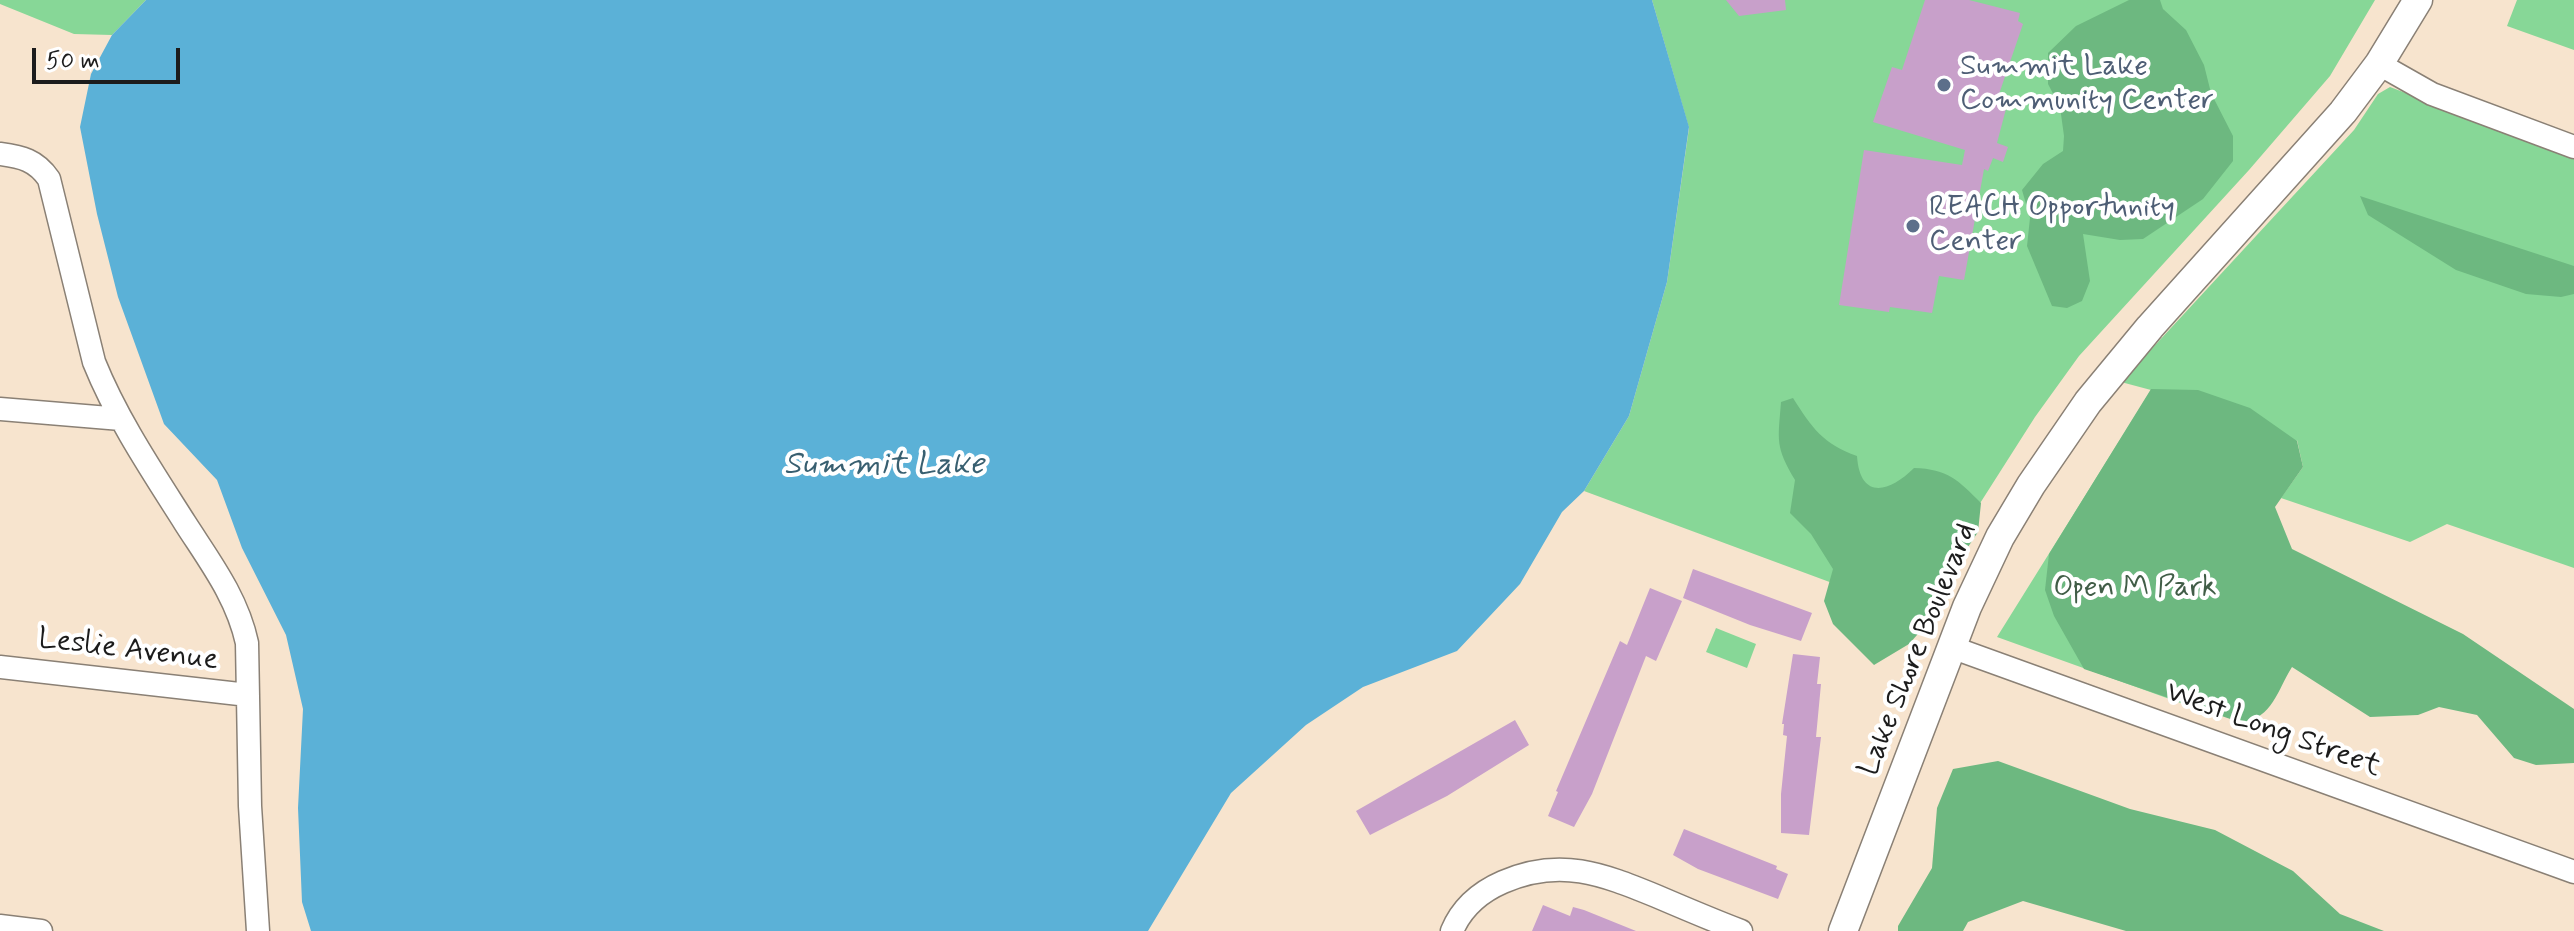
<!DOCTYPE html>
<style>
body{margin:0}
#map{position:relative;width:2574px;height:931px;overflow:hidden;background:#f7e4ce;font-family:Mynerve,sans-serif}
canvas{display:block}
.scale{position:absolute;left:32px;top:48px;width:148px;height:36px;box-sizing:border-box;border:4px solid #1c1c1c;border-top:0;padding-left:10px;font-size:24px;line-height:28px;white-space:nowrap;color:#1c1c1c;-webkit-text-stroke:6px #fff;paint-order:stroke}
</style>
<div id="map">
<canvas width="2574" height="931"></canvas>
<div class="scale">50 m</div>
</div>
<script>
const g = document.querySelector('canvas').getContext('2d');
g.lineJoin = 'round';
function fill(path, color) { g.fillStyle = color; g.fill(path, 'evenodd'); }
function trace(path, color, width, dash) { g.strokeStyle = color; g.lineWidth = width; g.lineCap = dash ? 'butt' : 'round'; g.setLineDash(dash || []); g.stroke(path); }
function drawText(font, color, halo, rows, align = 'center') {
  g.font = font + ' Mynerve,sans-serif'; g.lineWidth = 8; g.setLineDash([]); g.textBaseline = 'middle'; g.strokeStyle = halo; g.fillStyle = color; for (const [text, x, y, turn = 0] of rows) {
    g.save(); g.translate(x, y); g.rotate((+turn || 0) * Math.PI / 180); g.textAlign = isNaN(turn) ? turn : align; if (halo) g.strokeText(text, 0, 0); g.fillText(text, 0, 0); g.restore();
  }
}
fill(new Path2D(`
 M 0,0 L 146,0 L 112,35 L 74,34 L 0,4 Z
 M 1652,0 L 2375,0 L 2330,76 L 2249,170 L 2079,356 L 2035,417 L 1977,508 L 1924,617 L 1584,491 L 1629,416 L 1667,282 L 1689,128 Z
 M 2517,0 L 2574,0 L 2574,50 L 2507,26 Z
 M 2390,87 L 2574,157 L 2574,568 L 2447,524 L 2410,542 L 2281,498 L 2303,467 L 2297,440 L 2189,706 L 1997,637 L 2151,390 L 2121,382 L 2354,130 L 2378,94 Z
 M 1716,628 L 1756,644 L 1747,668 L 1706,652 Z`), '#87d797');
fill(new Path2D(`
 M 2129,0 L 2160,0 L 2163,9 L 2186,30 L 2204,65 L 2211,93 L 2233,136 L 2233,161 L 2203,199 L 2143,239 L 2120,240 L 2083,234 L 2090,281 L 2082,301 L 2067,308 L 2052,306 L 2027,246 L 2030,218 L 2022,190 L 2043,164 L 2063,151 L 2064,136 L 2060,107 L 2048,84 L 2048,53 L 2076,26 Z
 M 2360,196 L 2574,266 L 2574,294 L 2561,297 L 2526,294 L 2456,270 L 2368,215 Z
 M 2151,389 L 2198,390 L 2250,408 L 2297,441 L 2303,467 L 2275,507 L 2292,549 L 2463,634 L 2574,709 L 2574,763 L 2536,765 L 2514,758 L 2477,715 L 2439,707 L 2418,715 L 2370,717 L 2292,667 C 2277,691 2273,717 2242,723 L 2084,669 L 2054,616 L 2045,590 L 2049,554 Z
 M 1793,398 C 1812,428 1823,444 1857,456 C 1860,500 1889,493 1914,468 C 1948,469 1958,480 1981,503 L 1978,532 L 1958,562 L 1925,626 L 1909,644 L 1874,665 L 1833,624 L 1824,601 L 1833,569 L 1811,534 L 1790,513 L 1795,480 C 1775,446 1778,441 1781,402 Z
 M 1998,761 L 2130,809 L 2215,830 L 2293,871 L 2340,914 L 2384,931 L 2126,931 L 2023,901 L 1968,922 L 1963,931 L 1898,931 L 1898,926 L 1932,868 L 1937,808 L 1953,769 Z`), '#6db880');
fill(new Path2D(`
 M 146,0 L 1652,0 L 1689,127 L 1667,282 L 1629,416 L 1584,491 L 1562,512 L 1520,584 L 1457,651 L 1363,687 L 1306,725 L 1231,793 L 1148,931 L 311,931 L 302,902 L 298,808 L 303,709 L 286,635 L 242,548 L 217,480 L 164,424 L 118,297 L 97,214 L 80,127 L 91,74 L 112,35 Z`), '#5bb1d7');
fill(new Path2D(`
 M 1726,0 L 1785,0 L 1786,10 L 1739,16 Z
 M 1925,0 L 1969,0 L 2020,13 L 2018,21 L 2023,24 L 1997,100 L 2007,105 L 1997,143 L 2008,147 L 2003,162 L 1993,158 L 1988,171 L 1984,169 L 1964,280 L 1939,276 L 1932,313 L 1890,307 L 1889,312 L 1839,305 L 1864,150 L 1962,165 L 1965,150 L 1873,122 L 1892,67 L 1902,70 Z
 M 1693,569 L 1812,613 L 1801,641 L 1750,625 L 1683,598 Z
 M 1650,588 L 1682,601 L 1656,661 L 1646,656 L 1592,794 L 1574,827 L 1548,816 L 1558,792 L 1556,791 L 1620,641 L 1627,645 Z
 M 1793,654 L 1820,657 L 1817,684 L 1821,684 L 1816,737 L 1821,737 L 1809,835 L 1781,833 L 1781,794 L 1787,736 L 1783,735 L 1784,724 L 1782,724 Z
 M 1515,720 L 1529,745 L 1447,796 L 1370,835 L 1356,811 Z
 M 1684,829 L 1777,866 L 1776,869 L 1788,874 L 1778,899 L 1698,869 L 1673,855 Z
 M 1543,905 L 1570,916 L 1573,907 L 1584,910 L 1636,931 L 1532,931 Z`), '#c8a0ca');
const minor = new Path2D(`
 M 2379,64 L 2432,94 L 2574,147
 M 0,154 C 22,157 36,160 49,179 L 94,362 C 117,419 152,471 185,523 C 210,562 237,597 247,643 L 250,806 L 258,931
 M 0,409 L 121,419
 M 1951,647 L 2574,872
 M 0,667 L 248,695
 M 0,926 L 41,931
 M 1452,931 C 1462,907 1480,892 1503,882 C 1560,857 1602,874 1656,896 C 1684,908 1712,920 1741,931`);
const major = new Path2D(`
 M 1843,931 L 1967,607 L 2000,537 L 2031,485 L 2088,402 L 2150,327 L 2343,112 L 2379,64 L 2418,0`);
trace(minor, '#8a8075', 25);
trace(major, '#8a8075', 31);
trace(minor, '#fff', 22);
trace(major, '#fff', 28);
for (const [x, y, r, color] of [
 [1944,85,8,"#5c6f8a"],
 [1913,226,8,"#5c6f8a"]
]) { const dot = new Path2D(); dot.arc(x, y, r, 0, 2 * Math.PI); g.fillStyle = color; g.fill(dot); trace(dot, '#fff', 3); }
drawText('30px', '#4e5e75', '#fff', [
 ["Summit Lake",1960,68],
 ["Community Center",1960,102],
 ["REACH Opportunity",1929,209],
 ["Center",1929,243]
], 'left');
drawText('30px', '#415d47', '#fff', [
 ["Open M Park",2135,589]
]);
drawText('30px', '#1c1c1c', '#fff', [
 ["Lake Shore Boulevard",1919,650,-68],
 ["Leslie Avenue",128,651,7],
 ["West Long Street",2273,731,20]
]);
drawText('italic 32px', '#385f70', '#fff', [
 ["Summit Lake",884,466]
]);
</script>
